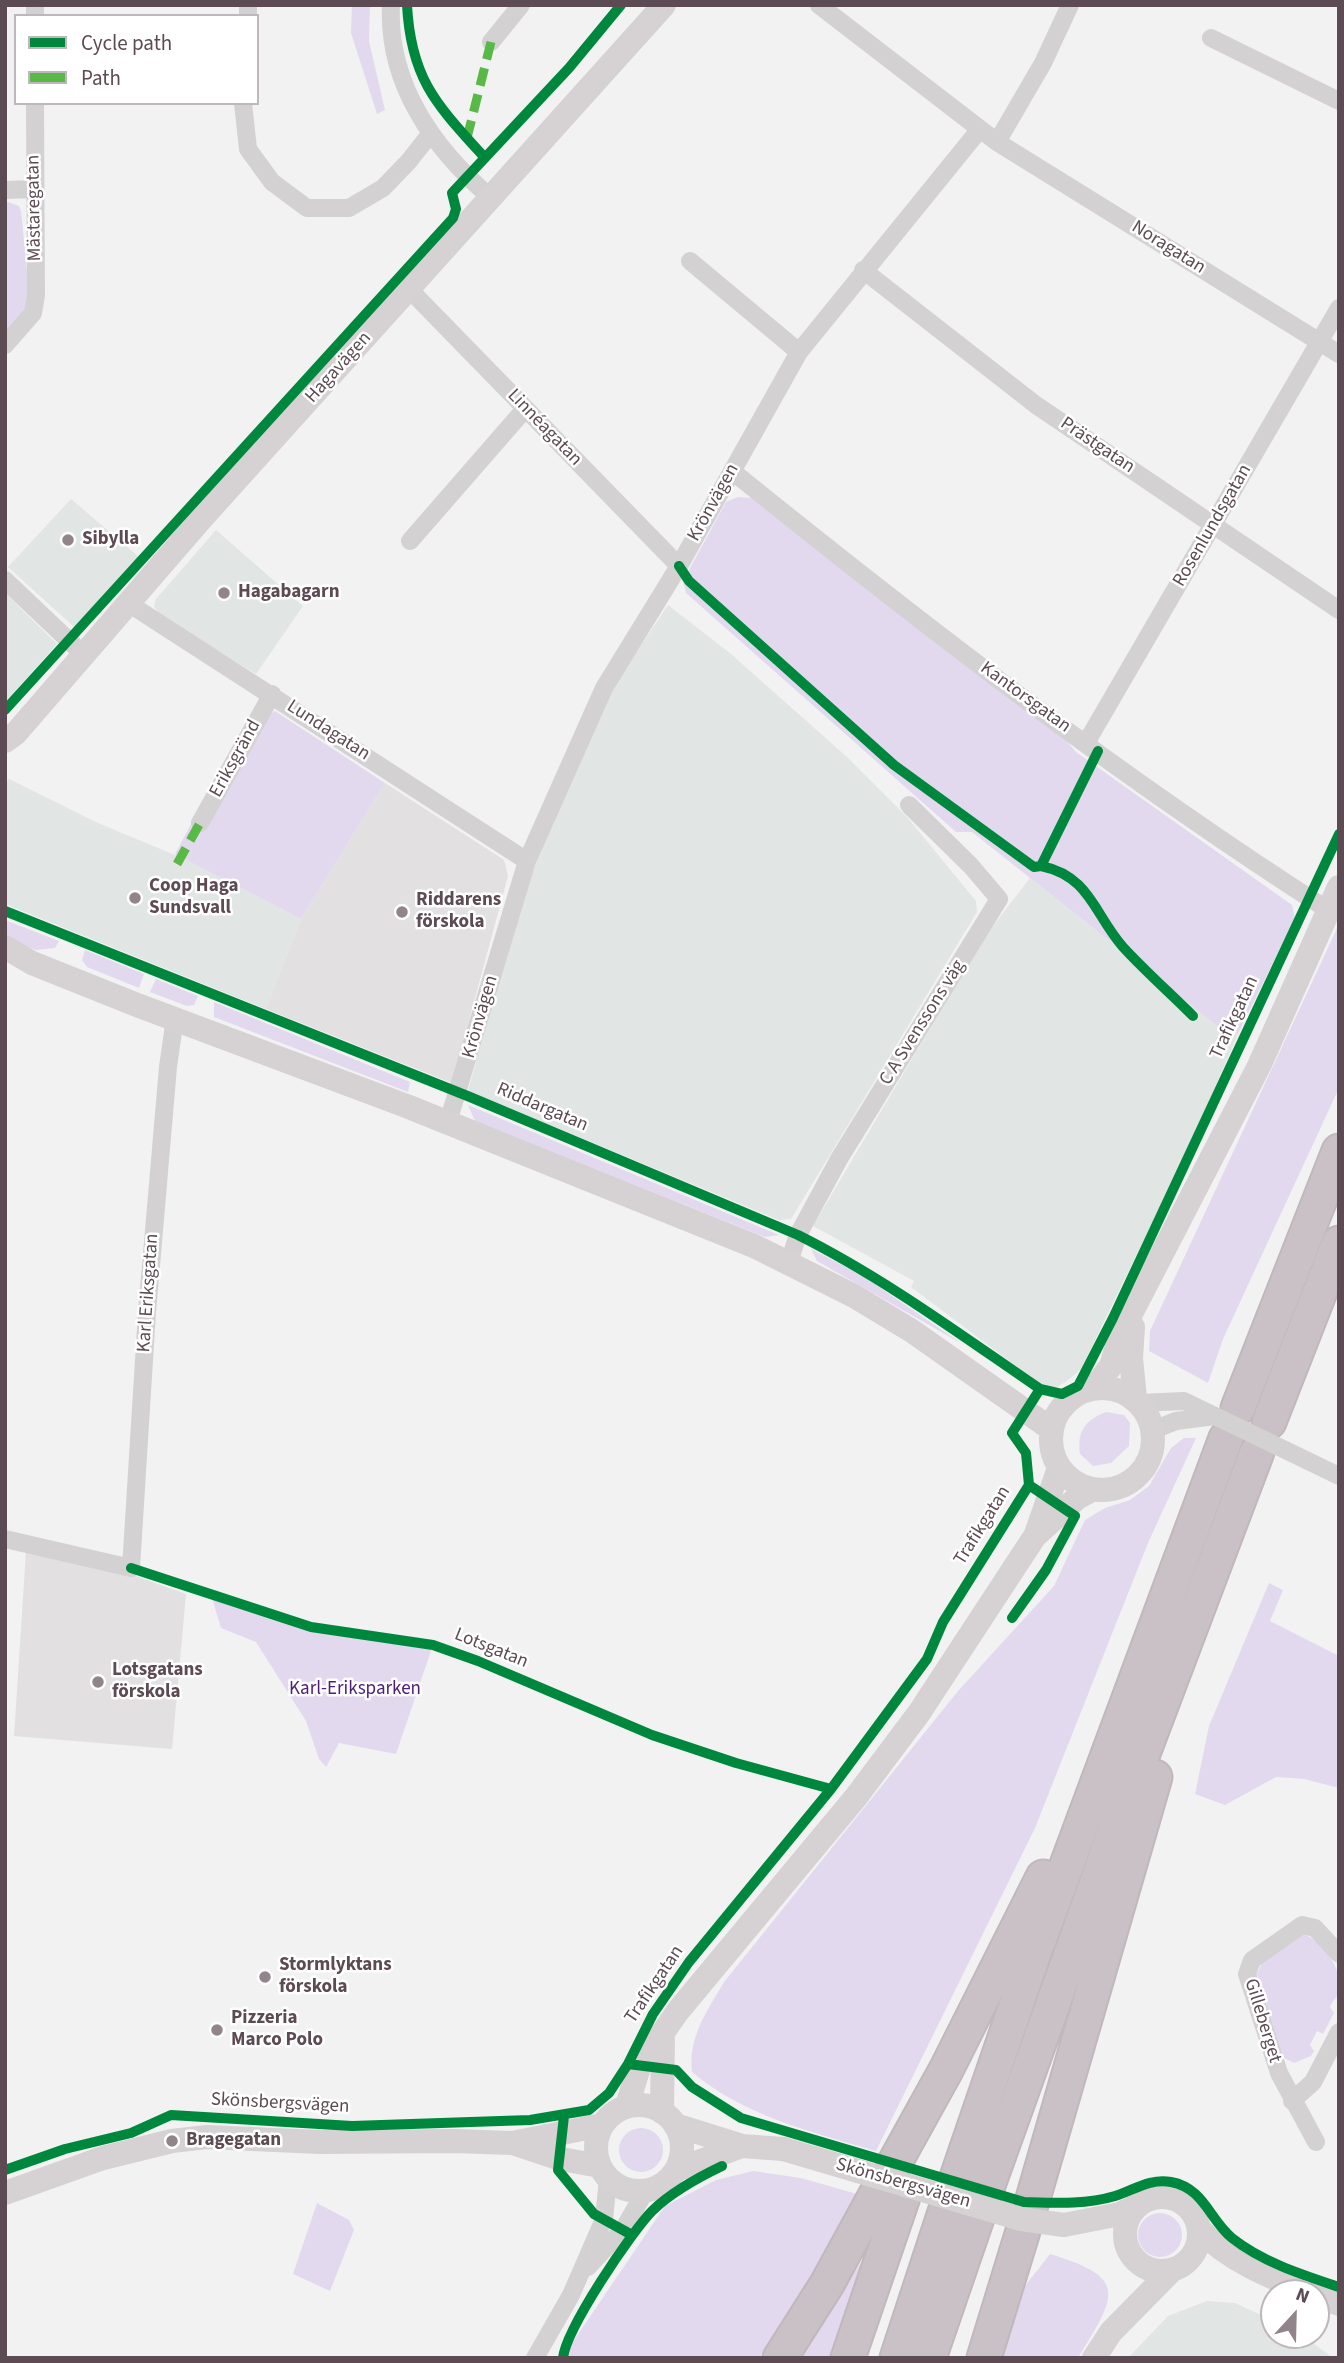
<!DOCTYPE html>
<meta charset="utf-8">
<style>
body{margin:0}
#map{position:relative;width:1344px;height:2363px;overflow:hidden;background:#f2f2f2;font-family:"Source Sans 3",sans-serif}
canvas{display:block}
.frame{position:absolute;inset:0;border:7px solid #5d4b54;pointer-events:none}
.legend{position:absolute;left:14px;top:14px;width:245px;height:91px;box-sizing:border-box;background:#fff;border:2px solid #beb7bb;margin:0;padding:9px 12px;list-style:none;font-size:21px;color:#5d4b54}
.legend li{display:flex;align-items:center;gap:14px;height:35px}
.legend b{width:35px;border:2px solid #beb7bb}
.north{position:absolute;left:1260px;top:2279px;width:70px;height:70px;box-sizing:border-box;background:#fff;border:2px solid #beb7bb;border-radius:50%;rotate:22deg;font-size:19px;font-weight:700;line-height:28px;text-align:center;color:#5d4b54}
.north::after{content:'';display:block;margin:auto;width:24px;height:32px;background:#91858b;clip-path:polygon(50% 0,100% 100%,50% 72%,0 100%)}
</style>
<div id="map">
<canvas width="1344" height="2363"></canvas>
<div class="frame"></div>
<ul class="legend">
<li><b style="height:9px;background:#00873e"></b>Cycle path</li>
<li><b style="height:9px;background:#58b947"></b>Path</li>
</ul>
<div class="north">N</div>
</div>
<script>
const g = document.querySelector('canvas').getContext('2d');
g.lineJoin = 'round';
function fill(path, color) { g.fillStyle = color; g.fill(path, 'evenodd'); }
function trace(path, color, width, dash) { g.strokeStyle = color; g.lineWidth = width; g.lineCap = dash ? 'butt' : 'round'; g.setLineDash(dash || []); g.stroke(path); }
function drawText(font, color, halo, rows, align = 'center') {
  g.font = font + ' "Source Sans 3",sans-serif'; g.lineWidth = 5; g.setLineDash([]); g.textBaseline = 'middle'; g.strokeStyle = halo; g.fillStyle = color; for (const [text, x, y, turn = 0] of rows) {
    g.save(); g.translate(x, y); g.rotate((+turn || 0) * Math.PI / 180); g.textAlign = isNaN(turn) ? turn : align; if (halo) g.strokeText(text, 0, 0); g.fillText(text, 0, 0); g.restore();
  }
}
fill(new Path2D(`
 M 71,499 L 139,557 L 74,627 L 8,567 Z
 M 216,530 L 303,606 L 256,674 L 160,616 L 154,606 L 156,599 Z
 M 5,593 L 57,644 L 5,702 Z
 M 668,605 L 731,654 L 847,757 L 907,817 L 976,901 L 977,912 L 791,1219 L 779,1220 L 468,1091 L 519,906 L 566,789 L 610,692 Z
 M 9,779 L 98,823 L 187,860 L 301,919 L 266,1009 L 5,904 L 5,784 Z
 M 1030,878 L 1222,1030 L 1238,1034 L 1195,1134 L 1081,1369 L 1067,1381 L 1057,1387 L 1044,1387 L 911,1287 L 914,1281 L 813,1226 L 983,939 Z
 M 1207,2301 L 1235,2303 L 1274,2321 L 1274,2335 L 1302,2335 L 1333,2358 L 1128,2358 L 1168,2316 Z`), '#e1e5e4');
fill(new Path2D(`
 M 385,783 L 504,860 L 508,876 L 452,1083 L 266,1009 L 301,919 Z
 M 26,1552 L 130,1574 L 186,1594 L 172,1749 L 14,1736 Z`), '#e2e0e1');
fill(new Path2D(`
 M 352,5 L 370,5 L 369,41 L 385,110 L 377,114 L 351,33 Z
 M 5,201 L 19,206 L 21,211 L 29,290 L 25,309 L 5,333 Z
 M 738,497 L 753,498 L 1065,739 L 1076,752 L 1292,905 L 1295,918 L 1238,1034 L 1222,1030 L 972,832 L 956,832 L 686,593 L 683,581 L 726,502 Z
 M 275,711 L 385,783 L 301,919 L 175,854 L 191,824 L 202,830 L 267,716 Z
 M 5,920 L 59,941 L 55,948 L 36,950 L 5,939 Z
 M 1339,924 L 1339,1088 L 1223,1339 L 1208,1383 L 1149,1351 L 1150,1331 Z
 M 85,950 L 144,974 L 139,988 L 87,967 L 82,960 Z
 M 156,979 L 198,996 L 194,1005 L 187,1006 L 150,992 Z
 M 214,1002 L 410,1082 L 408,1092 L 214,1017 Z
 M 468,1105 L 779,1235 L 765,1237 L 475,1121 Z
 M 811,1249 L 860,1274 L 964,1345 L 817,1261 Z
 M 1106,1412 L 1124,1415 L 1130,1423 L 1129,1446 L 1111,1463 L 1093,1466 L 1080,1454 C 1077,1431 1085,1420 1106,1412 Z
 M 1184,1438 L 1196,1438 L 1148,1543 L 1035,1828 L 876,2151 C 812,2132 744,2116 692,2072 C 688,2037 707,2011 724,1982 L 958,1691 L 1054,1586 L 1085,1520 L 1105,1508 L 1130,1500 L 1149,1486 L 1171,1448 Z
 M 1269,1583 L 1283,1590 L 1270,1621 L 1339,1656 L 1339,1788 L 1304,1779 L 1276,1777 L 1225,1805 L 1195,1794 L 1209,1726 Z
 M 211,1595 L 311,1627 L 433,1645 L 396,1754 L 339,1743 L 326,1767 L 319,1759 L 306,1721 L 256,1642 L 221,1628 Z
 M 1303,1934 C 1323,1941 1344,1970 1339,1993 C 1338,1995 1332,2002 1330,2007 L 1334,2013 L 1323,2034 L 1317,2031 L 1310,2045 L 1314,2051 L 1311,2056 L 1294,2063 L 1282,2057 L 1257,1974 L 1263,1960 Z
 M619 2150a22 22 0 1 1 44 0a22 22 0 1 1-44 0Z
 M 753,2171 L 801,2178 L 857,2194 L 790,2316 L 759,2358 L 562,2358 L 665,2206 L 716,2180 Z
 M 317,2203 L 349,2220 L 354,2230 L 330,2291 L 293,2274 Z
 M1138 2235a22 22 0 1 1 44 0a22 22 0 1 1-44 0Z
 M 1050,2254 C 1131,2278 1115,2297 1078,2358 L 1000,2358 L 1021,2291 Z
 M 865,2257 L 834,2358 L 796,2358 Z`), '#e2d9ef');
const highway = new Path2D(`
 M 1238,1408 L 1339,1151
 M 1269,1422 L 1339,1243
 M 894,2164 L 946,2070 L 1043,1877
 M 955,2183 L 1033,1956 L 1226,1438
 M 986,2191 L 1139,1764 L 1257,1452
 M 1032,2202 L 1155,1777
 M 780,2358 L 827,2284 L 879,2189
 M 848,2358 L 903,2197
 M 897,2358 L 946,2209
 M 929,2358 L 977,2218
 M 984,2358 L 1023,2231`);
trace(highway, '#c0b8bc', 37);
trace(new Path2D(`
 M 391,5 C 387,83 433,148 490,197
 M 819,5 L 980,129
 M 35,16 L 35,5
 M 248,16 L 248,5
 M 1211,38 L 1339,101
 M 491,42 L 521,5
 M 243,103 L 248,149 L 272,182 L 307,208 L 349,208 L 383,188 L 409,161 L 431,133
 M 997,142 L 1339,354
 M 5,190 L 34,189
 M 690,261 L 799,352
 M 863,270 L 1036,405 L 1339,610
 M 410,290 L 679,566
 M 5,345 L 33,313 L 36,295 L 35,103
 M 732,471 C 924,626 1120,777 1328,910
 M 410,541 L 525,409
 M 5,580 L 84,655
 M 128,603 L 527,861
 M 1086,743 L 1339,308
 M 200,823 L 272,694
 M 448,1122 L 527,861 L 604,688 L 679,566 L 799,352 L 980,129 L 997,142 L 1043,63 L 1070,5
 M 789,1262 L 798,1235 L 839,1159 L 999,899 L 971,866 L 909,805
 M 1139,1403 L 1184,1401 L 1215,1416
 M 1153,1430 L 1176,1421 L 1215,1416
 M 1308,1461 L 1339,1476
 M 5,1539 L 131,1568 L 147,1312 L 168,1067 L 175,1018
 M 1292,2101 L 1313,2082 L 1339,2032
 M 1316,2142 L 1279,2073 L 1247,1974 L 1252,1960 L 1302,1925 L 1315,1928 L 1339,1954
 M 588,2267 L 624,2228 L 646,2190
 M 535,2358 L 571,2295 L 604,2219 L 608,2179`), '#d4d1d3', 18);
trace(new Path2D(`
 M 5,741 L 16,733 L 202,518 L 664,5
 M 5,947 L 32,963 L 137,1005 L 409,1107 L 754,1246 L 854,1296 L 912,1331 L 1051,1429
 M 1133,1327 L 1131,1358 L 1135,1399
 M1051 1439a51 51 0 1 1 102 0a51 51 0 1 1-102 0Z
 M 1094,1388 L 1111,1366 L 1121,1333 L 1259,1066 L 1339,887
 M 1036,1534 L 1059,1468
 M596 2148a43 43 0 1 1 86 0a43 43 0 1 1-86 0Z
 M 627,2106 L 639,2067 L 678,2011 L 856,1797 L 919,1713 L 1035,1536 L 1077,1498 L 1092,1490
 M 662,2112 L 663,2033
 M 675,2125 L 742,2146 L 783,2149
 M 513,2143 L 561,2159 L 600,2166
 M 676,2170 L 742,2146
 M 5,2193 L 103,2158 L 172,2141 L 207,2137 L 320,2142 L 454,2141 L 512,2143 L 602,2125
 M1125 2234a37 37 0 1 1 74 0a37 37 0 1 1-74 0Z
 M 1064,2225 L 1120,2214 L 1140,2204
 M 1199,2229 C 1228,2260 1270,2277 1309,2293
 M 1316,2296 L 1339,2304
 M 1094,2358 L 1111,2332 L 1171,2271`), '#d6d1d3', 24);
trace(highway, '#c9c1c5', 33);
trace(new Path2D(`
 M 1215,1416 L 1308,1461`), '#d4d1d3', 18);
trace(new Path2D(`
 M 783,2149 L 1021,2219 L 1064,2225`), '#d6d1d3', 24);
trace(new Path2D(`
 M 467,138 L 491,42
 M 177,864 L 200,823`), '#58b947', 9, [18, 9]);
trace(new Path2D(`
 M 407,5 C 411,80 437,105 485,158
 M 679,566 L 689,581 L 894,765 L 1034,867 L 1041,866 L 1098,751
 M 5,710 L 453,218 L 456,209 L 452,193 L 569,68 L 621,5
 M 1041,866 C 1090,876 1094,914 1123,947 C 1145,971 1170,993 1193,1016
 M 5,911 L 470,1097 L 798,1235 C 884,1278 961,1335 1040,1389 L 1062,1394 L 1078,1386 L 1113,1318 L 1339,834
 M 131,1568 L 311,1627 L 433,1645 L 478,1661 L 652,1735 L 736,1763 L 831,1789
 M 1012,1618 L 1046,1570 L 1075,1516 L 1029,1485
 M 628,2064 L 676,2070 L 692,2087 L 741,2118 L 1024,2202 C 1054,2203 1085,2205 1115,2196 C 1134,2190 1150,2178 1171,2182 C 1204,2188 1209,2219 1232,2238 C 1262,2262 1303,2275 1339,2287
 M 564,2116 L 558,2170 L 594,2214 L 632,2235
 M 5,2170 L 65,2149 L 131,2133 L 171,2115 L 352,2126 L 530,2120 L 589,2110 L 609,2093 L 628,2064 L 653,2014 L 689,1962 L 831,1789 L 927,1659 L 943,1622 L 1029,1485 L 1026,1453 L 1012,1433 L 1040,1389
 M 563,2358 C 566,2329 631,2232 653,2210 C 673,2191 697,2178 722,2166`), '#00873e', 10);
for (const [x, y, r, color] of [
 [68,540,7,"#91858b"],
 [224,593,7,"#91858b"],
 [135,898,7,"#91858b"],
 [402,912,7,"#91858b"],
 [98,1682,7,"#91858b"],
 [265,1977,7,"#91858b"],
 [217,2030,7,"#91858b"],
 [172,2141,7,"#91858b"]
]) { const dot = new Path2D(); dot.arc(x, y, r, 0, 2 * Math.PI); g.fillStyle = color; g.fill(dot); trace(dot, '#fff', 2.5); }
drawText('19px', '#5d4b54', '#fff', [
 ["Mästaregatan",35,208,-91],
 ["Noragatan",1168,248,32],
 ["Hagavägen",339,368,-48],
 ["Linnéagatan",544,428,46],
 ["Prästgatan",1097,446,34],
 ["Krönvägen",714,503,-61],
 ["Rosenlundsgatan",1213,526,-60],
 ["Kantorsgatan",1025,698,36],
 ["Lundagatan",328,731,33],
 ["Eriksgränd",236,759,-61],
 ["Krönvägen",481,1017,-74],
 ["Trafikgatan",1235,1018,-65],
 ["C A Svenssons väg",923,1023,-58],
 ["Riddargatan",542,1108,23],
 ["Karl Eriksgatan",149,1293,-86],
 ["Trafikgatan",983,1526,-58],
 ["Lotsgatan",491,1649,22],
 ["Trafikgatan",655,1985,-56],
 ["Gilleberget",1262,2021,73],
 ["Skönsbergsvägen",280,2104,3],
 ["Skönsbergsvägen",903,2184,16]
]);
drawText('bold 19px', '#5d4b54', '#fff', [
 ["Sibylla",82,540],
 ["Hagabagarn",238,593],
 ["Coop Haga",149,887],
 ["Sundsvall",149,909],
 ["Riddarens",416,901],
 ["förskola",416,923],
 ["Lotsgatans",112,1671],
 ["förskola",112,1693],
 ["Stormlyktans",279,1966],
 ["förskola",279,1988],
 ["Pizzeria",231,2019],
 ["Marco Polo",231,2041],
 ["Bragegatan",186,2141]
], 'left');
drawText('19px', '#4e207a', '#fff', [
 ["Karl-Eriksparken",355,1690]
]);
</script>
